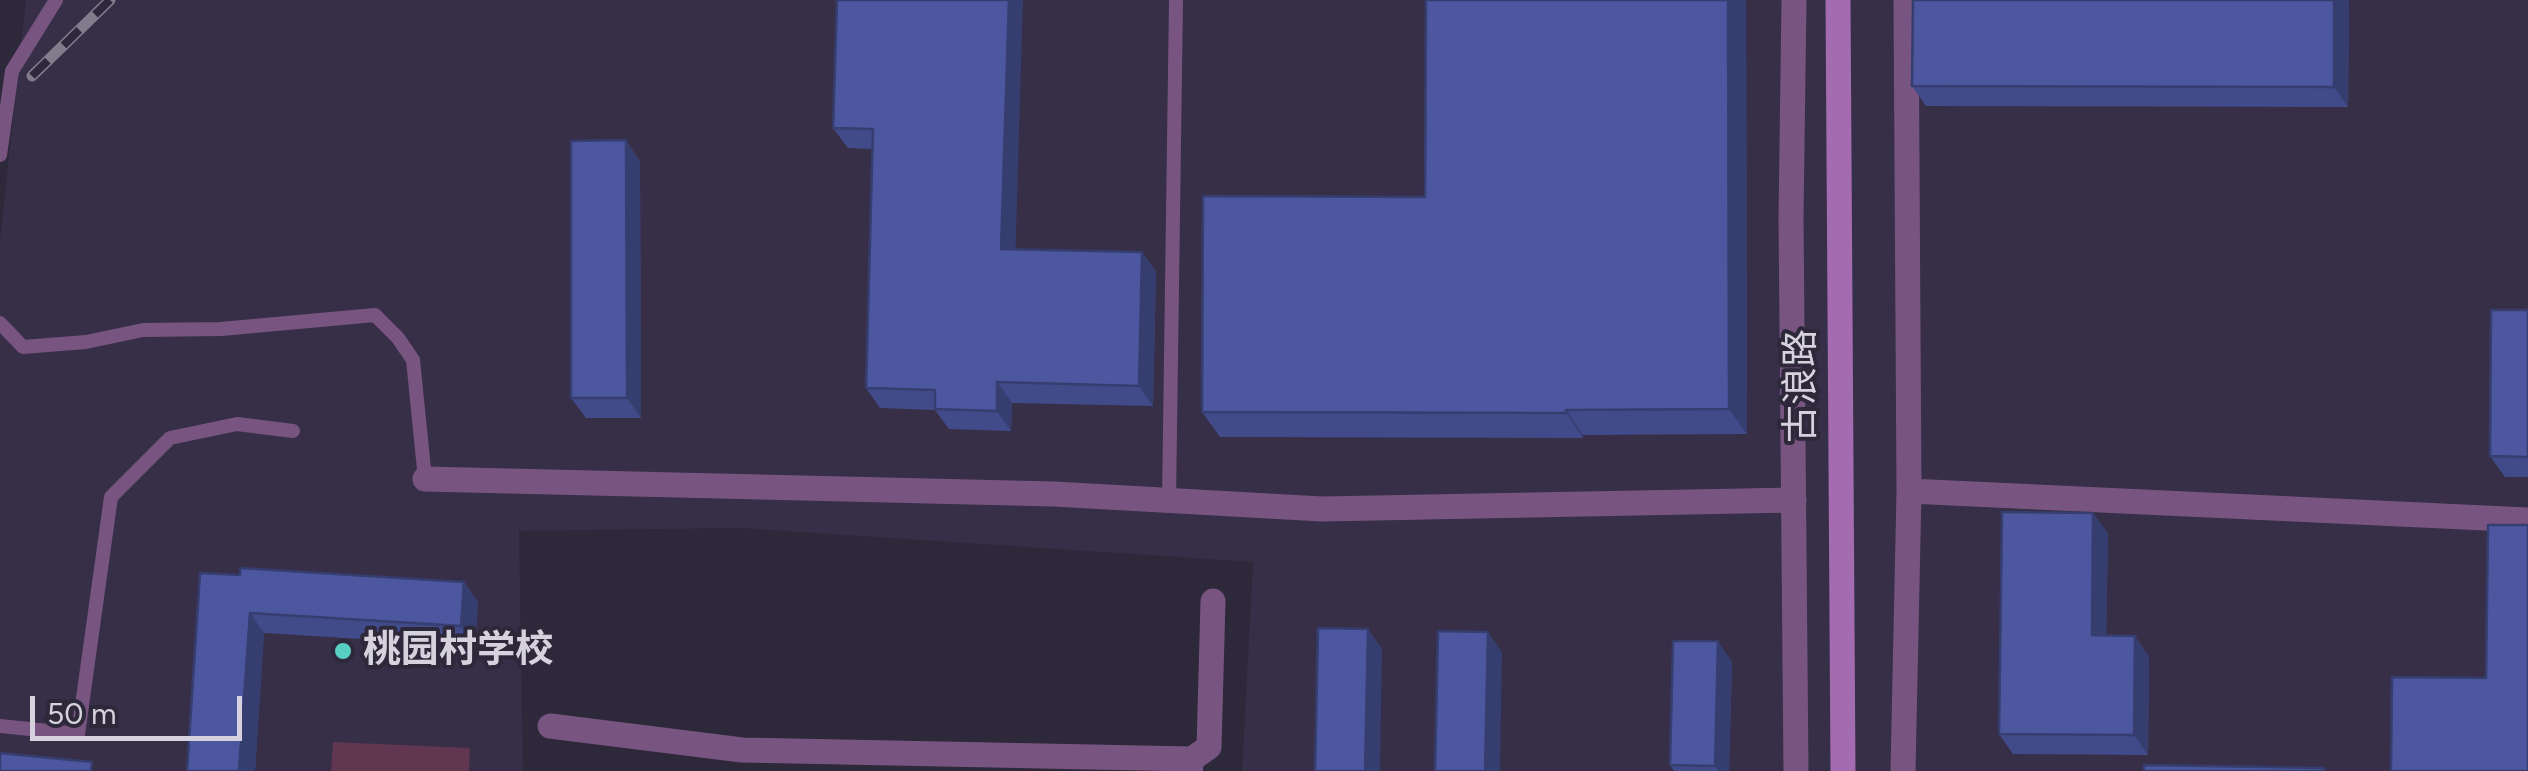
<!DOCTYPE html>
<meta charset="utf-8">
<style>
body{margin:0}
#map{position:relative;width:2528px;height:771px;overflow:hidden;background:#2d283a;font-family:Figtree,sans-serif}
canvas{display:block}
.scale{position:absolute;left:30px;top:696px;width:212px;height:45px;box-sizing:border-box;border:5px solid #d5d2de;border-top:0;padding-left:12px;font-size:30px;line-height:35px;white-space:nowrap;color:#d5d2de;-webkit-text-stroke:8px #2d283a;paint-order:stroke}
</style>
<div id="map">
<canvas width="2528" height="771"></canvas>
<div class="scale">50 m</div>
</div>
<script>
const g = document.querySelector('canvas').getContext('2d');
g.lineJoin = 'round';
function fill(path, color) { g.fillStyle = color; g.fill(path, 'evenodd'); }
function trace(path, color, width, dash) { g.strokeStyle = color; g.lineWidth = width; g.lineCap = dash ? 'butt' : 'round'; g.setLineDash(dash || []); g.stroke(path); }
function drawText(font, color, halo, rows, align = 'center') {
  g.font = font + ' Figtree,"Noto Sans SC",sans-serif'; g.lineWidth = 8; g.setLineDash([]); g.textBaseline = 'middle'; g.strokeStyle = halo; g.fillStyle = color; for (const [text, x, y, turn = 0] of rows) {
    g.save(); g.translate(x, y); g.rotate((+turn || 0) * Math.PI / 180); g.textAlign = isNaN(turn) ? turn : align; if (halo) g.strokeText(text, 0, 0); g.fillText(text, 0, 0); g.restore();
  }
}
fill(new Path2D(`
 M 26,0 L 2528,0 L 2528,771 L 1242,771 L 1253,562 L 739,528 L 519,531 L 523,771 L 0,771 L 0,240 Z`), '#362f47');
fill(new Path2D(`
 M 333,742 L 470,748 L 469,771 L 331,771 Z`), '#603651');
trace(new Path2D(`
 M 0,155 L 12,71 L 56,0
 M 0,323 L 23,347 L 86,342 L 143,330 L 221,329 L 375,315 L 398,338 L 413,360 L 425,479
 M 1169,501 L 1176,0
 M 0,726 L 78,734 L 111,497 L 170,438 L 237,424 L 293,431`), '#785580', 14);
trace(new Path2D(`
 M 1794,0 L 1791,218 L 1796,771
 M 425,479 L 1054,494 L 1322,509 L 1794,500
 M 1909,491 L 2528,520
 M 550,726 L 742,750 L 1192,759 L 1190,771
 M 1192,759 L 1209,747 L 1213,601
 M 1903,771 L 1909,491 L 1906,0`), '#785580', 25);
trace(new Path2D(`
 M 1838,0 L 1843,771`), '#a36bb0', 25);
const rail = new Path2D(`
 M 32,76 L 110,0`);
trace(rail, '#817d8c', 11);
trace(rail, '#2d283a', 8, [22]);
fill(new Path2D(`
 M 837,0 L 1016,249 L 1142,252 L 1156,272 L 1153,406 L 1012,403 L 1011,431 L 949,429 L 935,410 L 880,408 L 866,388 L 872,149 L 848,148 L 833,128 Z
 M 1746,0 L 1747,434 L 1583,435 L 1583,438 L 1220,437 L 1202,412 L 1425,197 Z
 M 2349,0 L 2348,107 L 1926,106 L 1912,86 Z
 M 640,161 L 641,418 L 586,418 L 571,398 Z
 M 2528,310 L 2528,477 L 2505,477 L 2490,456 Z
 M 2108,533 L 2106,636 L 2149,656 L 2148,755 L 2013,754 L 1999,734 Z
 M 240,575 L 464,582 L 478,602 L 475,646 L 264,633 L 255,771 Z
 M 1732,662 L 1729,771 L 1674,771 L 1670,765 Z`), '#424b89');
fill(new Path2D(`
 M 1009,0 L 1023,0 L 1015,269 L 1001,249 Z
 M 1728,0 L 1746,0 L 1747,434 L 1729,409 Z
 M 2334,0 L 2349,0 L 2348,107 L 2334,87 Z
 M 626,140 L 640,161 L 641,418 L 627,398 Z
 M 1142,252 L 1156,272 L 1153,406 L 1139,386 Z
 M 997,382 L 1012,403 L 1011,431 L 997,411 Z
 M 1566,410 L 1583,435 L 1583,438 L 1566,413 Z
 M 2093,513 L 2108,533 L 2106,656 L 2092,635 Z
 M 464,582 L 478,602 L 475,646 L 461,626 Z
 M 250,613 L 264,633 L 255,771 L 239,771 Z
 M 1368,629 L 1382,649 L 1380,771 L 1365,771 Z
 M 1488,632 L 1502,652 L 1500,771 L 1485,771 Z
 M 2135,636 L 2149,656 L 2148,755 L 2134,735 Z
 M 1718,641 L 1732,662 L 1729,771 L 1718,771 L 1715,766 Z`), '#363d6f');
const building = new Path2D(`
 M 837,0 L 1009,0 L 1001,249 L 1142,252 L 1139,386 L 997,382 L 997,411 L 935,409 L 935,390 L 866,388 L 873,129 L 833,128 Z
 M 1426,0 L 1728,0 L 1729,409 L 1566,410 L 1566,413 L 1202,412 L 1203,196 L 1425,197 Z
 M 1913,0 L 2334,0 L 2334,87 L 1912,86 Z
 M 626,140 L 627,398 L 571,398 L 571,141 Z
 M 2491,310 L 2528,310 L 2528,457 L 2490,456 Z
 M 2002,512 L 2093,513 L 2092,635 L 2135,636 L 2134,735 L 1999,734 Z
 M 2488,525 L 2528,525 L 2528,771 L 2391,771 L 2392,677 L 2486,678 Z
 M 240,568 L 464,582 L 461,626 L 250,613 L 239,771 L 187,771 L 200,573 L 240,575 Z
 M 1318,628 L 1368,629 L 1365,771 L 1315,771 Z
 M 1438,631 L 1488,632 L 1485,771 L 1435,771 Z
 M 1673,641 L 1718,641 L 1715,766 L 1670,765 Z
 M 0,753 L 92,762 L 91,771 L 0,771 Z
 M 2144,765 L 2324,768 L 2324,771 L 2144,771 Z`);
fill(building, '#4d579f');
trace(building, '#363d6f', 2.5);
for (const [x, y, r, color] of [
 [343,651,10,"#57cec2"]
]) { const dot = new Path2D(); dot.arc(x, y, r, 0, 2 * Math.PI); g.fillStyle = color; g.fill(dot); trace(dot, '#2d283a', 4); }
drawText('38px', '#d5d2de', '#2d283a', [
 ["古浪路",1802,386,-90]
]);
drawText('bold 38px', '#d5d2de', '#2d283a', [
 ["桃园村学校",363,651]
], 'left');
</script>
